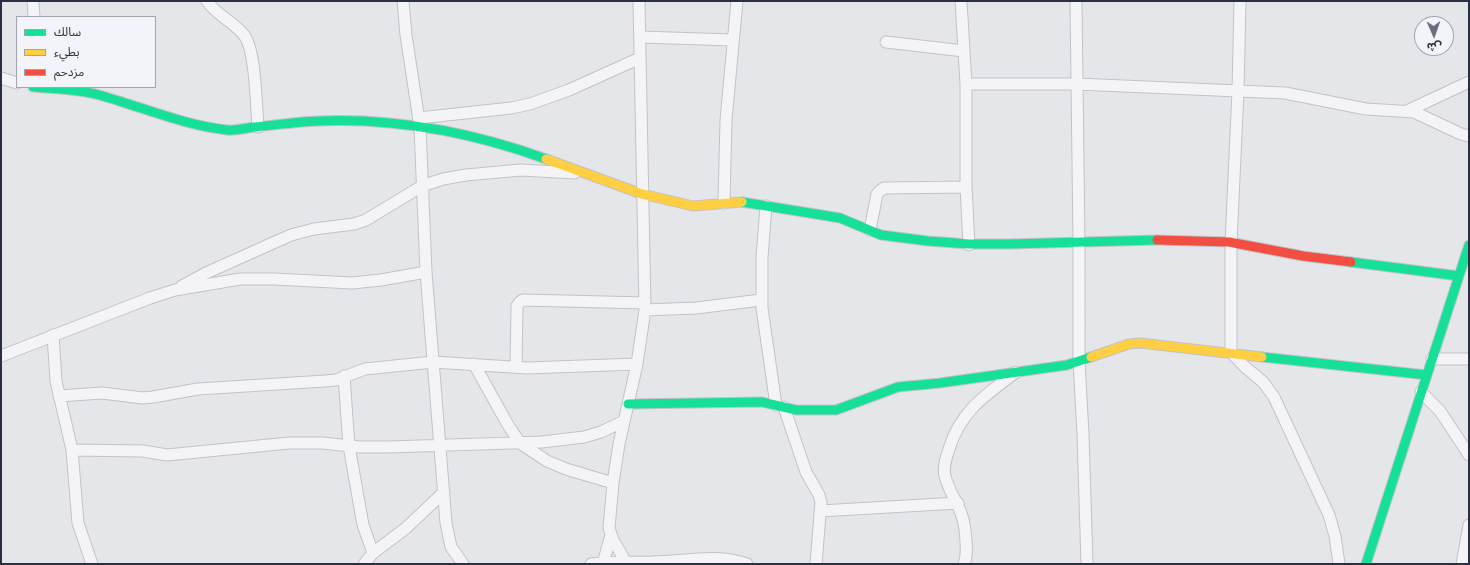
<!DOCTYPE html>
<meta charset="utf-8">
<style>
body{margin:0}
#map{position:relative;width:1470px;height:565px;overflow:hidden;background:#e4e6ea;font-family:Helvetica,"Noto Sans Arabic",sans-serif}
canvas{display:block}
.frame{position:absolute;inset:0;border:2px solid #292f45;pointer-events:none}
.legend{position:absolute;left:16px;top:16px;width:140px;height:72px;box-sizing:border-box;background:#f3f4f9;border:1px solid #a2a5b1;margin:0;padding:5px 7px;list-style:none;font-size:12px;color:#292f45}
.legend li{display:flex;align-items:center;gap:8px;height:20px}
.legend b{width:20px;border:1px solid #a2a5b1}
.north{position:absolute;left:1414px;top:16px;width:40px;height:40px;box-sizing:border-box;background:#f3f4f9;border:1px solid #a2a5b1;border-radius:50%;rotate:178deg;font-size:11px;font-weight:700;line-height:16px;text-align:center;color:#292f45}
.north::after{content:'';display:block;margin:auto;width:14px;height:18px;background:#6a6f7f;clip-path:polygon(50% 0,100% 100%,50% 72%,0 100%)}
</style>
<div id="map">
<canvas width="1470" height="565"></canvas>
<div class="frame"></div>
<ul class="legend">
<li><b style="height:5px;background:#16e098"></b>سالك</li>
<li><b style="height:5px;background:#ffcf43"></b>بطيء</li>
<li><b style="height:5px;background:#f24e42"></b>مزدحم</li>
</ul>
<div class="north">ش</div>
</div>
<script>
const g = document.querySelector('canvas').getContext('2d');
g.lineJoin = 'round';
function trace(path, color, width, dash) { g.strokeStyle = color; g.lineWidth = width; g.lineCap = dash ? 'butt' : 'round'; g.setLineDash(dash || []); g.stroke(path); }
const street = new Path2D(`
 M 33,1 L 34,17
 M 207,1 C 216,15 234,22 244,35 C 256,51 256,105 258,127
 M 403,1 L 406,35 L 420,127 L 426,272 L 446,523 L 451,547 L 463,564
 M 961,1 L 966,84 L 966,187 L 969,245
 M 1076,1 L 1079,243 L 1079,361 L 1083,434 L 1087,564
 M 1240,1 L 1238,91 L 1231,243 L 1231,352 L 1244,366 L 1263,382 L 1274,397 L 1329,515 L 1335,536 L 1339,564
 M 640,37 L 733,40
 M 886,42 L 964,51
 M 1,78 L 17,83
 M 966,84 L 1077,84 L 1285,93 L 1366,109 L 1414,112 L 1461,134 L 1469,136
 M 1407,111 L 1469,82
 M 419,118 L 511,108 L 530,104 L 569,90 L 640,58
 M 724,203 L 726,120 L 737,1
 M 766,206 L 762,257 L 762,308 L 776,405
 M 870,230 L 877,194 L 880,191 L 884,188 L 966,187
 M 182,286 L 206,273 L 291,235 L 314,229 L 354,224 L 366,220 L 422,186 L 443,179 L 466,175 L 521,170 L 575,173
 M 645,310 L 696,308 L 761,300
 M 53,335 L 56,381 L 72,450 L 78,523 L 92,564
 M 1,356 L 150,298 L 175,290 L 240,279 L 274,279 L 352,283 L 381,280 L 426,272
 M 1432,359 L 1469,359
 M 474,364 L 508,425 L 520,443 L 547,461 L 566,469 L 613,483
 M 516,367 L 517,306 L 520,302 L 523,300 L 645,303
 M 344,376 L 349,446 L 363,525 L 373,553
 M 1421,392 L 1440,411 L 1469,455
 M 59,396 L 102,393 L 143,398 L 153,397 L 198,389 L 325,381 L 336,380 L 365,369 L 433,362 L 527,368 L 637,364
 M 784,407 L 806,472 L 819,495 L 821,502 L 816,564
 M 72,450 L 143,451 L 167,455 L 289,443 L 322,443 L 360,447 L 389,447 L 542,442 L 584,437 L 601,432 L 624,421
 M 820,511 L 958,503
 M 364,564 L 373,553 L 406,528 L 444,492
 M 591,564 C 612,561 632,563 652,562 C 684,562 716,553 747,564
 M 601,564 L 604,560 L 611,535
 M 627,564 L 613,540 L 609,528 L 613,483 L 619,444 L 637,364 L 645,310 L 639,1
 M 964,564 C 968,555 966,540 965,530 C 963,508 950,496 945,476 C 943,467 946,458 949,449 C 961,410 986,395 1016,372
 M 1462,564 L 1469,525`);
const fast = new Path2D(`
 M 33,87 C 55,89 78,89 99,95 C 142,107 183,125 227,130 C 236,131 246,128 254,127 C 275,125 297,122 318,121 C 395,118 474,133 546,159
 M 742,202 L 840,218 L 881,235 L 928,241 L 969,244 L 1010,244 L 1157,240
 M 1351,262 L 1459,276
 M 1262,357 L 1427,375
 M 628,404 L 762,402 L 796,410 L 836,410 L 898,387 L 940,383 L 1067,365 L 1091,357
 M 1366,564 L 1469,245`);
const slow = new Path2D(`
 M 546,159 L 642,194 L 693,206 L 742,202
 M 1091,357 L 1129,344 L 1140,343 L 1262,357`);
const jam = new Path2D(`
 M 1157,240 L 1229,242 L 1303,256 L 1351,262`);
trace(street, '#c1c3c8', 13);
trace(fast, '#c1c3c8', 11);
trace(slow, '#c1c3c8', 11);
trace(jam, '#c1c3c8', 11);
trace(street, '#f4f4f7', 11);
trace(fast, '#16e098', 9);
trace(slow, '#ffcf43', 9);
trace(jam, '#f24e42', 9);
</script>
